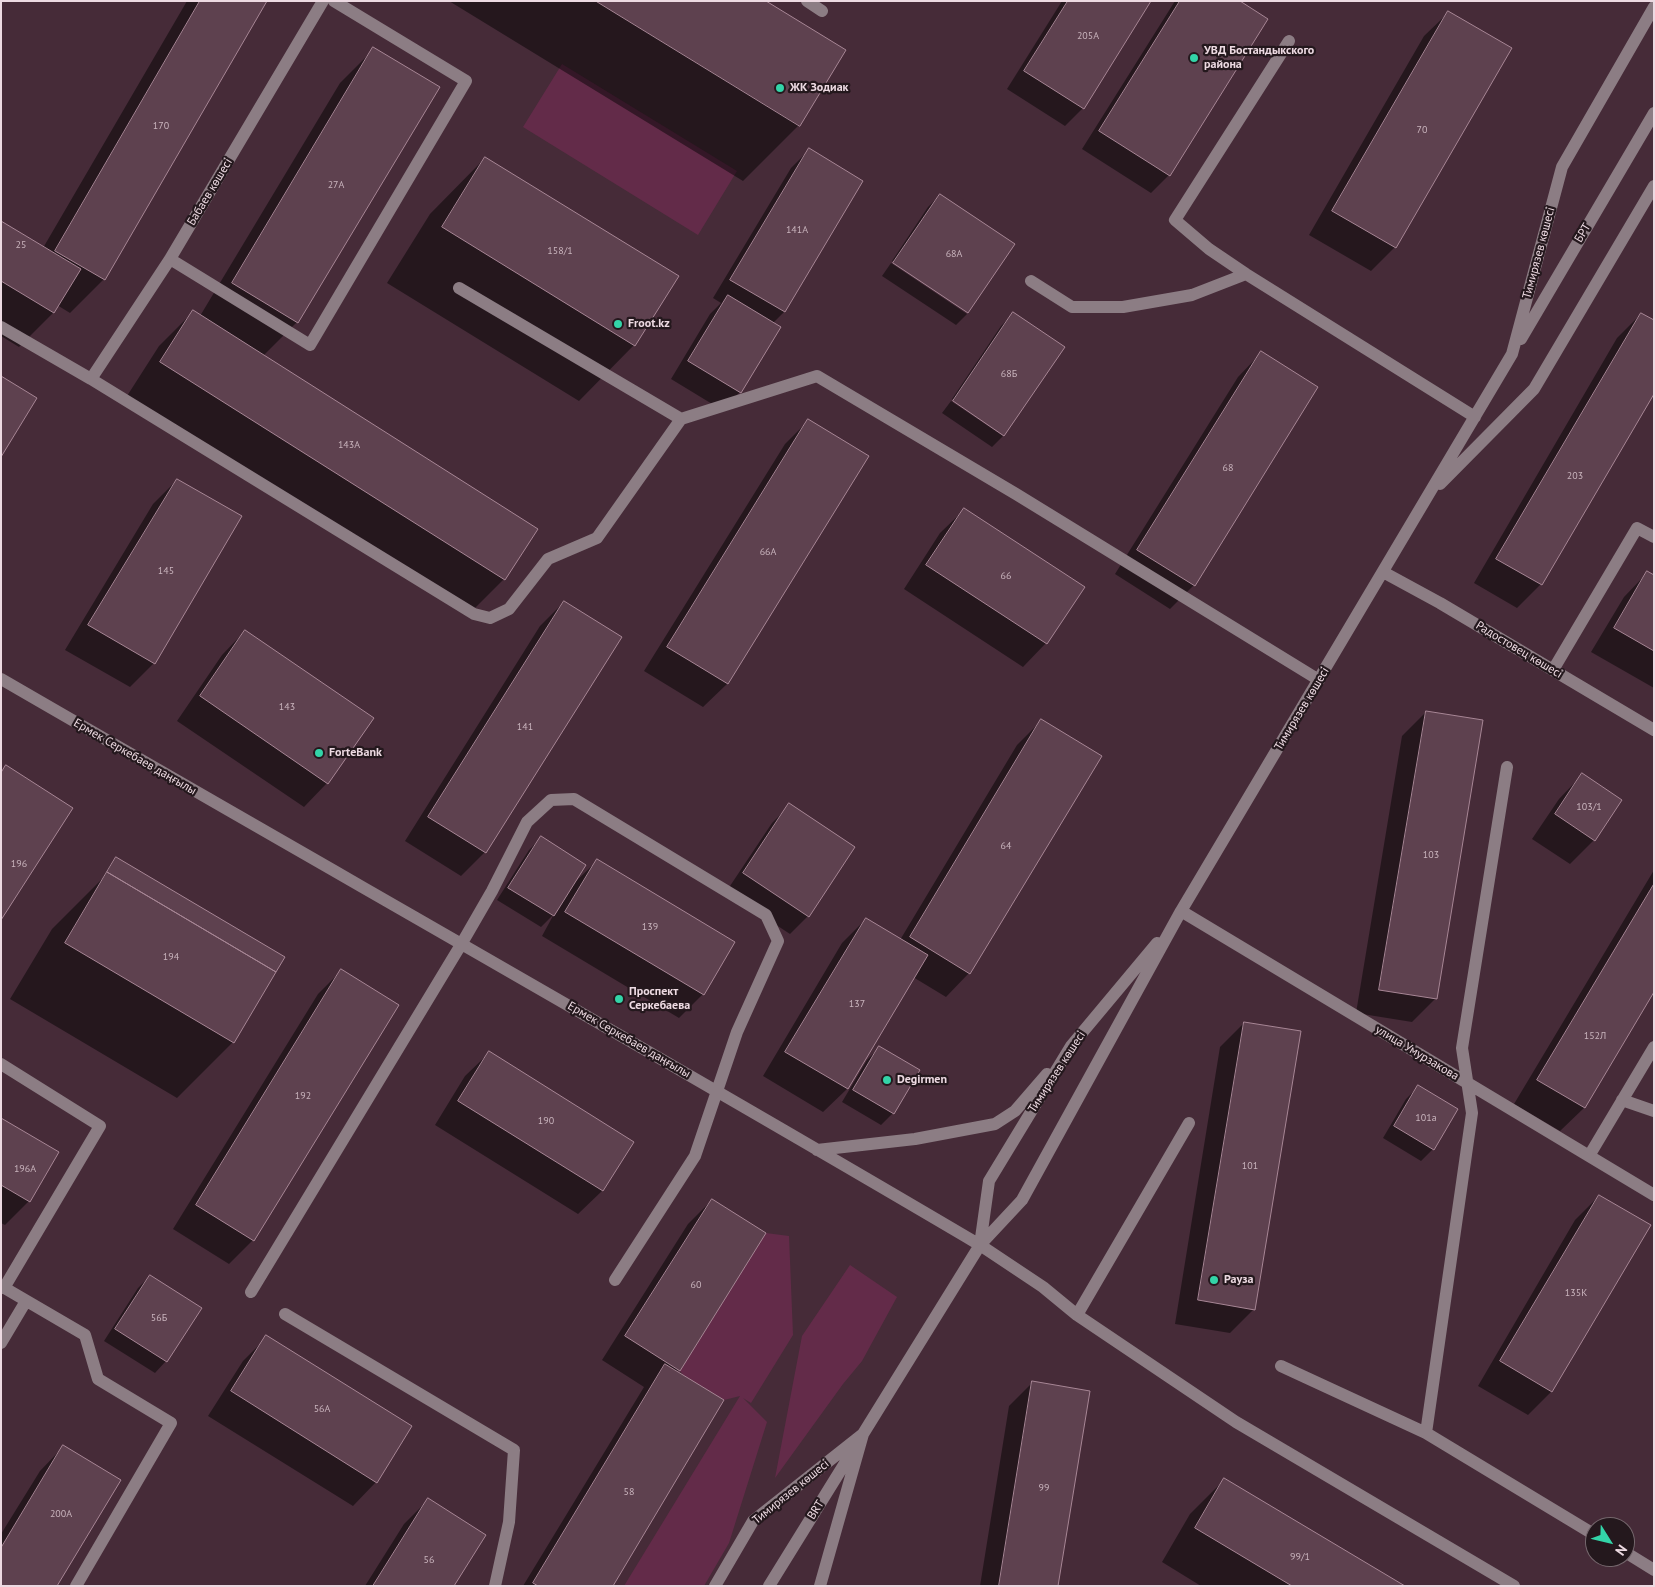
<!DOCTYPE html>
<meta charset="utf-8">
<style>
body{margin:0}
#map{position:relative;width:1655px;height:1587px;overflow:hidden;background:#462b38;font-family:"PT Sans",sans-serif}
canvas{display:block}
.frame{position:absolute;inset:0;border:2px solid #eddae2;pointer-events:none}
.north{position:absolute;left:1585px;top:1517px;width:50px;height:50px;box-sizing:border-box;background:#24181d;border:1px solid #74666c;border-radius:50%;rotate:126deg;font-size:14px;font-weight:700;line-height:20px;text-align:center;color:#eddae2}
.north::after{content:'';display:block;margin:auto;width:18px;height:22px;background:#33d4a8;clip-path:polygon(50% 0,100% 100%,50% 72%,0 100%)}
</style>
<div id="map">
<canvas width="1655" height="1587"></canvas>
<div class="frame"></div>
<div class="north">N</div>
</div>
<script>
const g = document.querySelector('canvas').getContext('2d');
g.lineJoin = 'round';
function fill(path, color) { g.fillStyle = color; g.fill(path, 'evenodd'); }
function trace(path, color, width, dash) { g.strokeStyle = color; g.lineWidth = width; g.lineCap = dash ? 'butt' : 'round'; g.setLineDash(dash || []); g.stroke(path); }
function drawText(font, color, halo, rows, align = 'center') {
  g.font = font + ' "PT Sans",sans-serif'; g.lineWidth = 4.5; g.setLineDash([]); g.textBaseline = 'middle'; g.strokeStyle = halo; g.fillStyle = color; for (const [text, x, y, turn = 0] of rows) {
    g.save(); g.translate(x, y); g.rotate((+turn || 0) * Math.PI / 180); g.textAlign = isNaN(turn) ? turn : align; if (halo) g.strokeText(text, 0, 0); g.fillText(text, 0, 0); g.restore();
  }
}
fill(new Path2D(`
 M 562,64 L 737,171 L 698,235 L 523,127 Z
 M 766,1233 L 789,1236 L 793,1335 L 751,1403 L 743,1398 L 767,1422 L 729,1543 L 704,1586 L 624,1586 L 740,1396 L 724,1400 L 685,1377 L 680,1371 Z
 M 850,1265 L 897,1297 L 862,1361 L 843,1384 L 775,1478 L 802,1336 Z`), '#632b49');
fill(new Path2D(`
 M 187,1 L 266,1 L 104,279 L 70,313 L 57,305 L 53,313 L 19,347 L 1,336 L 1,222 L 43,248 Z
 M 449,1 L 764,1 L 799,125 L 743,181 Z
 M 1062,1 L 1150,1 L 1083,108 L 1065,126 L 1007,89 Z
 M 1175,1 L 1237,1 L 1169,175 L 1151,193 L 1082,149 Z
 M 1448,13 L 1395,247 L 1371,271 L 1309,235 L 1424,36 Z
 M 374,49 L 297,322 L 263,356 L 504,579 L 470,613 L 127,396 L 159,346 L 193,312 L 200,316 L 340,83 Z
 M 809,150 L 861,181 L 784,312 L 773,323 L 740,392 L 722,410 L 671,379 L 710,314 L 721,303 L 713,298 L 791,168 Z
 M 485,158 L 634,345 L 579,401 L 387,283 L 430,214 Z
 M 940,195 L 1013,244 L 967,313 L 967,311 L 892,261 L 928,207 Z
 M 891,263 L 967,314 L 956,325 L 882,276 Z
 M 1013,314 L 1063,348 L 1003,436 L 1003,433 L 952,399 L 1001,326 Z
 M 1641,314 L 1654,391 L 1541,584 L 1517,608 L 1474,583 L 1617,338 Z
 M 1261,353 L 1194,585 L 1170,609 L 1115,574 L 1238,377 Z
 M 951,401 L 1003,436 L 992,447 L 942,413 Z
 M 809,420 L 867,457 L 727,684 L 703,707 L 644,671 L 785,444 Z
 M 177,480 L 241,517 L 154,663 L 130,687 L 65,650 L 153,504 Z
 M 964,510 L 1046,643 L 1023,667 L 904,589 L 940,533 Z
 M 1647,573 L 1654,577 L 1654,688 L 1591,652 L 1624,597 Z
 M 564,602 L 620,637 L 485,852 L 461,876 L 405,841 L 540,626 Z
 M 245,631 L 327,783 L 304,807 L 177,721 L 222,655 Z
 M 1426,712 L 1436,998 L 1412,1022 L 1356,1013 L 1402,736 Z
 M 1041,721 L 969,973 L 946,997 L 913,977 L 847,1089 L 823,1112 L 763,1076 L 842,943 L 866,919 L 900,940 L 1017,745 Z
 M 1582,775 L 1621,801 L 1594,840 L 1570,864 L 1532,839 L 1559,799 Z
 M 790,805 L 808,916 L 790,934 L 726,892 L 772,823 Z
 M 541,838 L 574,883 L 597,861 L 703,994 L 679,1018 L 542,936 L 554,914 L 541,927 L 497,900 L 529,850 Z
 M 116,858 L 233,1042 L 177,1098 L 10,999 L 52,929 L 102,879 L 111,864 Z
 M 1654,870 L 1654,989 L 1584,1108 L 1560,1131 L 1514,1104 Z
 M 341,971 L 253,1240 L 229,1264 L 173,1229 L 318,994 Z
 M 1244,1023 L 1254,1309 L 1230,1333 L 1175,1324 L 1220,1047 Z
 M 879,1048 L 893,1113 L 881,1125 L 842,1102 L 867,1060 Z
 M 489,1053 L 632,1142 L 602,1191 L 578,1214 L 435,1125 L 465,1076 Z
 M 1418,1087 L 1433,1149 L 1421,1161 L 1383,1138 L 1406,1099 Z
 M 1,1120 L 29,1201 L 5,1225 L 1,1223 Z
 M 1599,1196 L 1649,1226 L 1551,1392 L 1528,1415 L 1478,1386 L 1575,1220 Z
 M 712,1200 L 765,1234 L 676,1373 L 611,1586 L 523,1586 L 644,1387 L 602,1360 L 688,1224 Z
 M 150,1276 L 166,1361 L 155,1373 L 104,1341 L 138,1288 Z
 M 267,1337 L 376,1482 L 353,1506 L 208,1416 L 243,1361 Z
 M 1033,1382 L 1057,1586 L 980,1586 L 1009,1406 Z
 M 63,1447 L 1,1586 L 1,1534 L 40,1471 Z
 M 1224,1480 L 1402,1586 L 1201,1586 L 1162,1562 L 1190,1514 Z
 M 428,1500 L 452,1586 L 365,1586 L 404,1524 Z`), '#0007');
const building = new Path2D(`
 M 200,1 L 267,1 L 105,280 L 55,251 Z
 M 596,1 L 766,1 L 846,50 L 800,126 Z
 M 1068,1 L 1151,1 L 1084,109 L 1024,71 Z
 M 1180,1 L 1240,1 L 1268,19 L 1170,176 L 1099,131 Z
 M 1448,11 L 1512,48 L 1396,248 L 1332,211 Z
 M 373,47 L 440,87 L 298,323 L 232,283 Z
 M 809,148 L 863,181 L 785,312 L 730,280 Z
 M 485,157 L 679,276 L 635,346 L 442,227 Z
 M 940,194 L 1015,244 L 968,313 L 893,263 Z
 M 1,221 L 81,269 L 54,313 L 1,281 Z
 M 728,295 L 781,327 L 741,393 L 688,361 Z
 M 193,310 L 538,529 L 505,580 L 160,362 Z
 M 1013,312 L 1065,347 L 1004,436 L 953,401 Z
 M 1641,313 L 1654,320 L 1654,394 L 1542,585 L 1496,559 Z
 M 1261,351 L 1318,387 L 1195,586 L 1137,550 Z
 M 1,376 L 37,398 L 1,457 Z
 M 808,419 L 869,456 L 728,684 L 667,647 Z
 M 177,479 L 242,516 L 155,664 L 88,625 Z
 M 964,508 L 1085,587 L 1047,644 L 926,565 Z
 M 1647,571 L 1654,575 L 1654,651 L 1614,628 Z
 M 564,601 L 622,637 L 486,853 L 428,817 Z
 M 245,630 L 374,718 L 328,784 L 200,696 Z
 M 1426,711 L 1483,720 L 1437,999 L 1379,990 Z
 M 1041,719 L 1102,756 L 970,974 L 910,937 Z
 M 6,765 L 73,808 L 1,920 L 1,773 Z
 M 1582,773 L 1622,800 L 1595,841 L 1555,814 Z
 M 789,803 L 855,847 L 809,917 L 743,873 Z
 M 541,836 L 586,865 L 554,916 L 508,888 Z
 M 116,857 L 285,957 L 276,972 L 107,872 Z
 M 597,859 L 735,942 L 704,995 L 565,912 Z
 M 107,872 L 276,972 L 234,1043 L 65,943 Z
 M 1654,884 L 1654,992 L 1585,1108 L 1537,1080 Z
 M 866,918 L 928,955 L 848,1089 L 785,1052 Z
 M 341,969 L 399,1005 L 254,1241 L 196,1205 Z
 M 1244,1022 L 1301,1031 L 1255,1310 L 1198,1300 Z
 M 879,1046 L 920,1070 L 894,1114 L 853,1090 Z
 M 489,1051 L 634,1142 L 603,1191 L 458,1101 Z
 M 1418,1085 L 1458,1109 L 1434,1150 L 1394,1126 Z
 M 1,1118 L 59,1152 L 30,1202 L 1,1185 Z
 M 1599,1195 L 1651,1225 L 1552,1392 L 1500,1361 Z
 M 712,1199 L 766,1233 L 680,1371 L 625,1336 Z
 M 150,1275 L 202,1308 L 167,1362 L 115,1329 Z
 M 266,1335 L 412,1426 L 377,1483 L 231,1391 Z
 M 665,1364 L 724,1400 L 613,1586 L 538,1586 L 533,1583 Z
 M 1032,1381 L 1090,1391 L 1058,1586 L 999,1586 Z
 M 63,1445 L 121,1480 L 57,1586 L 1,1586 L 1,1548 Z
 M 1224,1478 L 1405,1586 L 1292,1586 L 1195,1528 Z
 M 428,1498 L 486,1535 L 454,1586 L 373,1586 Z`);
fill(building, '#5e414f');
trace(building, '#a78695', 1);
trace(new Path2D(`
 M 807,1 L 822,11
 M 1289,41 L 1175,220 L 1209,249 L 1246,274 L 1475,417
 M 170,259 L 310,345 L 466,81 L 334,1
 M 1031,281 L 1072,307 L 1123,307 L 1192,295 L 1246,274
 M 459,288 L 681,419
 M 1,327 L 91,379 L 474,614 L 490,618 L 509,609 L 548,559 L 597,538 L 681,419 L 817,376 L 1016,494 L 1319,680
 M 1521,339 L 1654,113
 M 91,379 L 170,259 L 323,1
 M 1440,484 L 1534,389 L 1654,186
 M 1383,572 L 1440,603 L 1654,730
 M 1553,670 L 1637,528 L 1654,537
 M 1,679 C 327,868 655,1053 980,1245 L 1043,1287 L 1077,1315 L 1236,1422 L 1514,1586
 M 1507,767 L 1462,1048 L 1472,1113 L 1426,1433 L 1595,1535
 M 1181,911 L 1654,1195
 M 1,1064 L 100,1126 L 4,1288
 M 1622,1100 L 1654,1111
 M 817,1150 L 915,1139 L 995,1124 L 1015,1111 L 1047,1074
 M 1589,1156 L 1654,1047
 M 980,1245 L 989,1181 L 1071,1046 L 1157,943
 M 1,1286 L 85,1335 L 98,1379 L 171,1423 L 76,1586
 M 251,1292 L 462,943 L 492,891 L 527,822 L 551,800 L 574,799 L 766,915 L 778,941 L 737,1032 L 695,1156 L 615,1280
 M 285,1314 L 514,1450 L 509,1522 L 495,1586
 M 1077,1315 L 1189,1123
 M 1,1343 L 26,1301
 M 1281,1366 L 1426,1433
 M 1625,1552 L 1654,1570
 M 715,1586 L 753,1521 L 863,1434
 M 769,1586 L 855,1447
 M 820,1586 L 863,1434 L 980,1245 L 1022,1200 L 1181,911 L 1512,354 L 1562,167 L 1654,7`), '#8c7d84', 12);
for (const [x, y, r, color] of [
 [1194,58,5,"#33d4a8"],
 [780,88,5,"#33d4a8"],
 [618,324,5,"#33d4a8"],
 [319,753,5,"#33d4a8"],
 [619,999,5,"#33d4a8"],
 [887,1080,5,"#33d4a8"],
 [1214,1280,5,"#33d4a8"]
]) { const dot = new Path2D(); dot.arc(x, y, r, 0, 2 * Math.PI); g.fillStyle = color; g.fill(dot); trace(dot, '#24181d', 2); }
drawText('10px', '#c9b4bd', null, [
 ["205А",1088,36],
 ["170",161,126],
 ["70",1422,130],
 ["27А",336,185],
 ["141А",797,230],
 ["25",21,245],
 ["158/1",560,251],
 ["68А",954,254],
 ["68Б",1009,374],
 ["143А",349,445],
 ["68",1228,468],
 ["203",1575,476],
 ["66А",768,552],
 ["145",166,571],
 ["66",1006,576],
 ["143",287,707],
 ["141",525,727],
 ["103/1",1589,807],
 ["64",1006,846],
 ["103",1431,855],
 ["196",19,864],
 ["139",650,927],
 ["194",171,957],
 ["137",857,1004],
 ["152Л",1595,1036],
 ["192",303,1096],
 ["101а",1426,1118],
 ["190",546,1121],
 ["101",1250,1166],
 ["196А",25,1169],
 ["60",696,1285],
 ["135К",1576,1293],
 ["56Б",159,1318],
 ["56А",322,1409],
 ["99",1044,1488],
 ["58",629,1492],
 ["200А",61,1514],
 ["99/1",1300,1557],
 ["56",429,1560]
]);
drawText('bold 12px', '#eddae2', '#24181d', [
 ["УВД Бостандыкского",1204,51],
 ["района",1204,65],
 ["ЖК Зодиак",790,88],
 ["Froot.kz",628,324],
 ["ForteBank",329,753],
 ["Проспект",629,992],
 ["Серкебаева",629,1006],
 ["Degirmen",897,1080],
 ["Рауза",1224,1280]
], 'left');
drawText('12px', '#eddae2', '#24181d', [
 ["Бабаев көшесі",210,192,-59],
 ["БРТ",1583,233,-59],
 ["Тимирязев көшесі",1539,253,-75],
 ["Радостовец көшесі",1519,650,31],
 ["Тимирязев көшесі",1302,709,-59],
 ["Ермек Серкебаев даңғылы",135,757,30],
 ["Ермек Серкебаев даңғылы",629,1040,30],
 ["улица Умурзакова",1417,1053,31],
 ["Тимирязев көшесі",1057,1072,-57],
 ["Тимирязев көшесі",791,1492,-39],
 ["BRT",816,1510,-58]
]);
</script>
